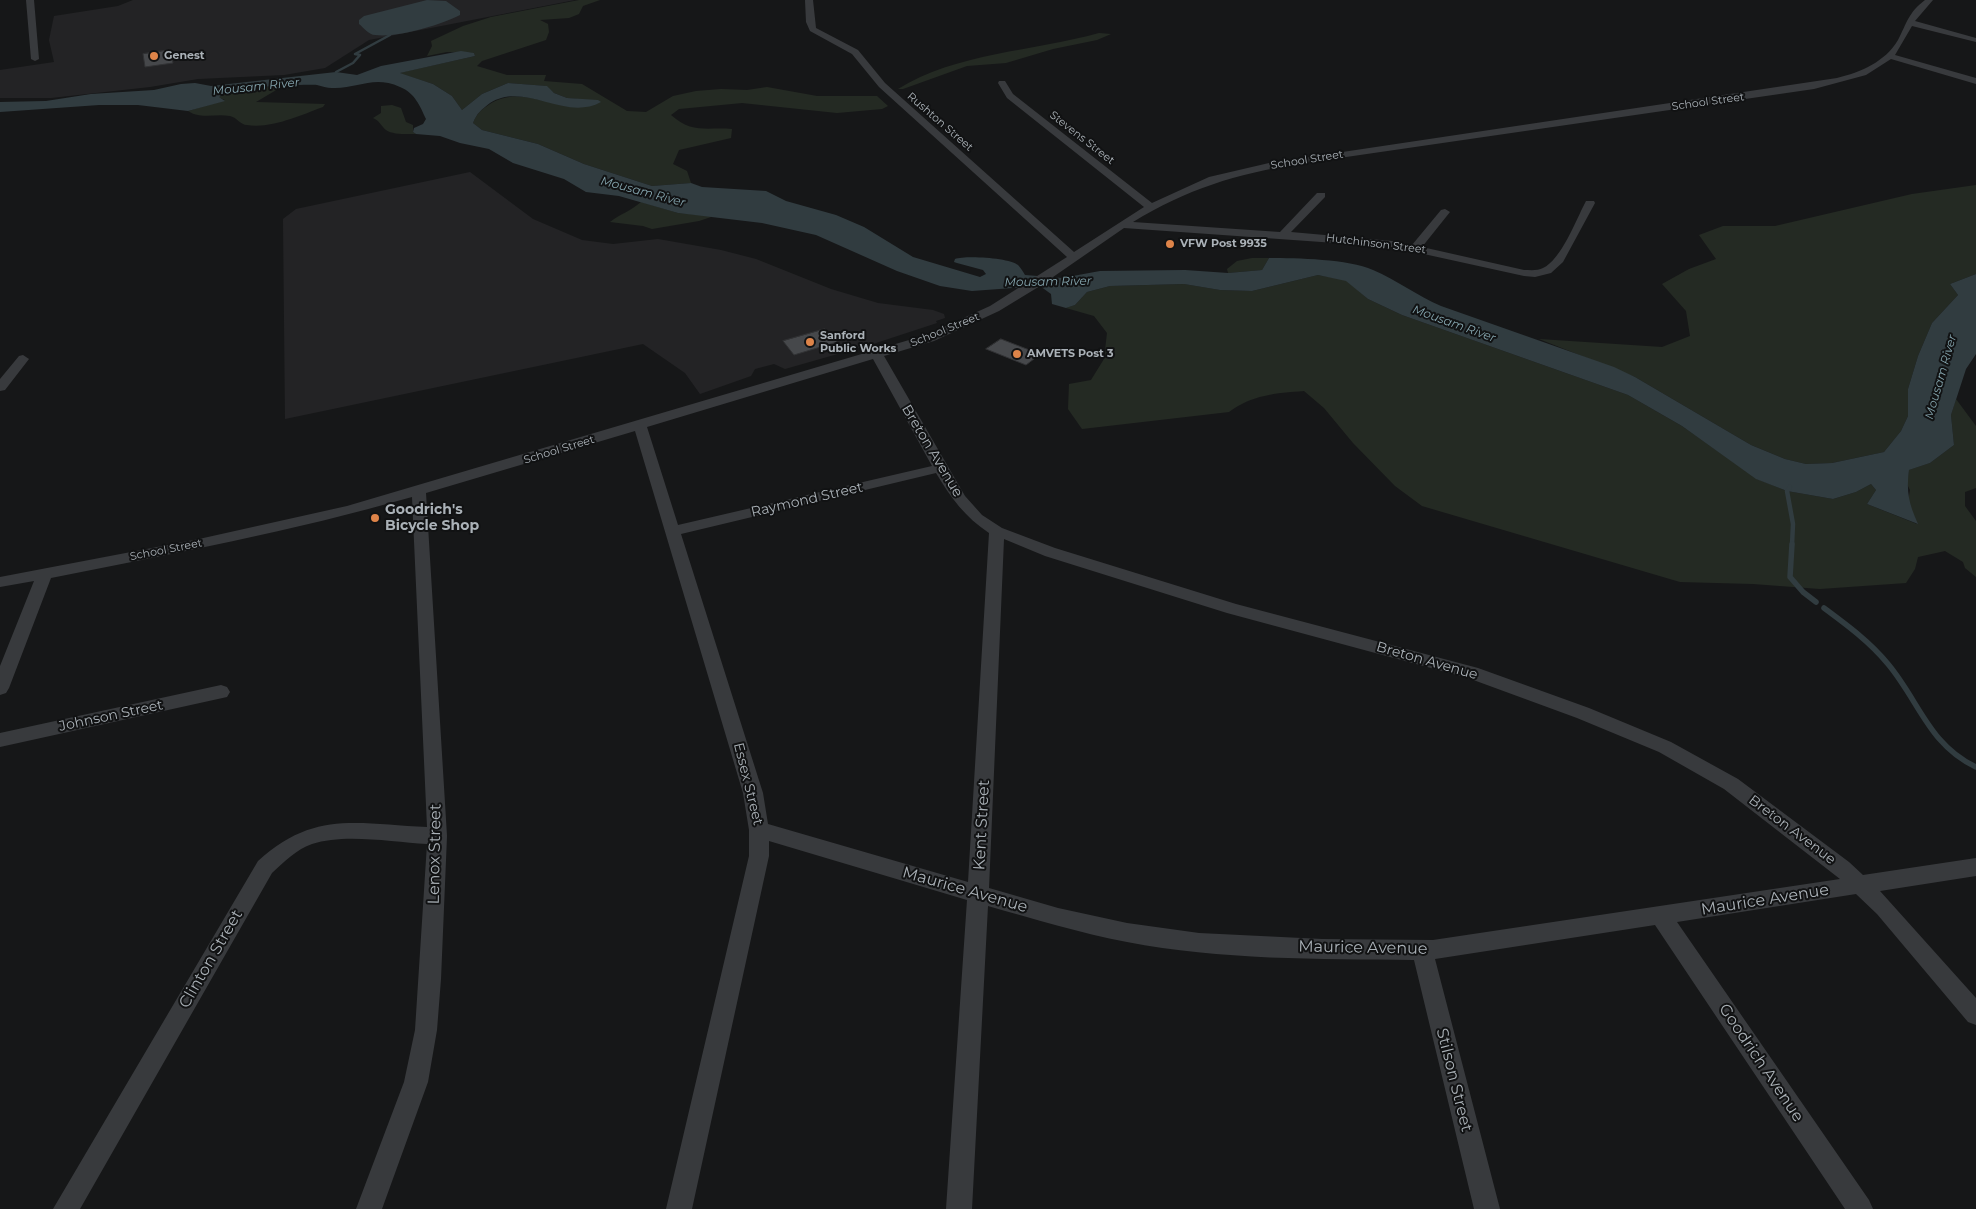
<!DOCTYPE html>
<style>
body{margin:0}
canvas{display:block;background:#161718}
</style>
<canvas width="1976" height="1209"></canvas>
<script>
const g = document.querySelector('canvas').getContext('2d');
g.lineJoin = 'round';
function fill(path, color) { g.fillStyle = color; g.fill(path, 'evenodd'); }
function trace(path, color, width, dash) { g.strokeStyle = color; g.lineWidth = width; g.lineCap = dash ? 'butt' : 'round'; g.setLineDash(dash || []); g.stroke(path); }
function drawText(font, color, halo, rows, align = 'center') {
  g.font = font + ' Montserrat,sans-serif'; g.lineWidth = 4; g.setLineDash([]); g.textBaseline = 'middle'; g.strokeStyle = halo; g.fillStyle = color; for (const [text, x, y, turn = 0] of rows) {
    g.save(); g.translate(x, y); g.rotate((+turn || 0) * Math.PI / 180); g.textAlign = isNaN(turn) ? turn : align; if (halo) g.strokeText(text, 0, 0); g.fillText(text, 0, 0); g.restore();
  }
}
fill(new Path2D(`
 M 133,0 L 575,0 L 369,40 L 325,68 L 284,75 L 198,79 L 150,87 L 51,98 L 0,98 L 0,70 L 54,62 L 49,40 L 54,16 L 118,6 Z
 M 470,172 L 533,219 L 582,240 L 613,244 L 658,239 L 721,250 L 756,259 L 831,289 L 878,303 L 933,310 L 944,314 L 945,318 L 936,321 L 937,323 L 876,343 L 785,369 L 774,364 L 755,369 L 751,376 L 700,394 L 685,373 L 643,344 L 285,419 L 283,219 L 296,209 Z`), '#232325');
fill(new Path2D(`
 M 579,0 L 600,0 L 583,6 L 579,14 L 569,18 L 540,20 L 548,24 L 549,32 L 546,40 L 482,61 L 477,66 L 507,75 L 546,75 L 544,81 L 582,84 L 627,111 L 646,112 L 673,96 L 696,91 L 721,89 L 747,90 L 767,87 L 817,96 L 877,96 L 888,106 L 882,109 L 837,113 L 742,103 L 679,109 L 671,115 C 692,134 706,127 732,129 L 731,138 L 679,150 L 673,164 L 687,171 L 691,183 L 652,186 L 584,164 L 538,144 L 482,130 L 473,123 C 477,113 481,110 490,104 C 518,86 546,106 576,106 L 578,99 L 567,98 L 554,93 L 546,86 L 508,83 L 482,94 L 462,110 L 452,96 L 433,84 L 399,73 L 475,56 L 474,53 L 447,52 L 427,56 L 432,46 L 431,41 L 463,26 L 491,17 Z
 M 1099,33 L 1111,34 L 1097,40 L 1053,49 L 1006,63 L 967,66 L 903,89 L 898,89 C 955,53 1035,51 1099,33 Z
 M 268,87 L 278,89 L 256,102 L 325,104 L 323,107 C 301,115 271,129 247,125 C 241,125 236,117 230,116 C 215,113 202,120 188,111 L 225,100 L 218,97 L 221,95 Z
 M 392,105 L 401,108 L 406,122 L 413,125 L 413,132 L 416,134 C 408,134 393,135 386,130 C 381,126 380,121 373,118 L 381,113 L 381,106 Z
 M 1976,185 L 1976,274 L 1950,284 L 1958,295 L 1932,323 L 1918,356 L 1908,389 L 1908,416 L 1901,431 L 1884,452 L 1832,463 L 1806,464 L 1785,459 L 1751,445 L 1635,377 L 1539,339 L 1662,347 L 1690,336 L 1686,311 L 1662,284 L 1689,269 L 1716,259 L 1699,235 L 1723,226 L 1775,226 L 1912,194 Z
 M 641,202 L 678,213 L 714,216 L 699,221 L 652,229 L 643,226 L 610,222 C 620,214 631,211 641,202 Z
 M 1252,258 L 1269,258 L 1262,270 L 1228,273 L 1227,269 L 1237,261 Z
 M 1318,275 L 1346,280 L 1368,299 L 1402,315 L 1628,395 L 1682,426 L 1757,479 L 1787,491 L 1833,499 L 1856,492 L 1871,484 L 1876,490 L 1867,504 L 1917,524 L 1908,502 L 1910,490 L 1907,484 L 1909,470 L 1930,463 L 1954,445 L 1951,415 L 1956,399 L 1976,426 L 1976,488 L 1965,492 L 1965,506 L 1976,521 L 1976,577 L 1965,568 L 1963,562 L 1945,551 L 1918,557 L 1915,569 L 1906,583 L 1820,589 L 1753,584 L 1680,582 L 1422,506 L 1395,486 L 1353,443 L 1324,408 L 1304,391 C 1275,393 1252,395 1229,412 L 1082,429 L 1068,409 L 1069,384 L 1091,380 L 1104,359 L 1107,333 L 1094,316 L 1066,308 L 1075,305 L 1087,292 L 1110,286 L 1184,284 L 1220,290 L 1252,291 Z`), '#242a23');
fill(new Path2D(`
 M 427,0 L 446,1 L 460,11 L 460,15 C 440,25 398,38 375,35 C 369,35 364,28 359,24 L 359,20 L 364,16 Z
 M 461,51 L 474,53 L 475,56 L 400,73 L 433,84 L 452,96 L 462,110 L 482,94 L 508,83 L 547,86 L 554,93 L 567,98 L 598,100 L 601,102 C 565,122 525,81 490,103 C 481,110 477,113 473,123 L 482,130 L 538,144 L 584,164 L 652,186 L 691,183 L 702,187 L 766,191 L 786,201 L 836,215 L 864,227 L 913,257 L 980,277 L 986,274 L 983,270 L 957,263 L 954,262 L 955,259 C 966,255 1010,258 1018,265 C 1021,268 1023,272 1025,275 L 1062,278 L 1100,271 L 1185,270 L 1228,273 L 1262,270 L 1269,258 C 1297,258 1348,259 1373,270 C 1397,280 1417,296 1441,306 L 1614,367 L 1635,377 L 1751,445 L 1785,459 L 1806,464 L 1832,463 L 1884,452 L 1901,431 L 1908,416 L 1908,389 L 1918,356 L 1932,323 L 1958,295 L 1950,284 L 1976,274 L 1976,354 L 1966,369 L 1951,415 L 1954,445 L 1930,463 L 1909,470 C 1906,492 1909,504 1918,524 L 1867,504 L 1876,490 L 1871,484 L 1856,492 L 1833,499 L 1787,491 L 1756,479 L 1682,426 L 1628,395 L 1402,315 L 1368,299 L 1346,281 L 1318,275 L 1252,291 L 1220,290 L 1184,284 L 1110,286 L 1087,292 L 1075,305 L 1066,308 L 1052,304 L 1051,294 L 1040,286 L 972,291 L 940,286 L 897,271 L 816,235 L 762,223 L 678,213 L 619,196 L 586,192 L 564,179 L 513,163 L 489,149 L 460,143 L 440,136 L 416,134 L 413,132 L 414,128 L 423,124 L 426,119 C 420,106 415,93 400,87 C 373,75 358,89 332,88 C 327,88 322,86 317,85 C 300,84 232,87 219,97 L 225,101 L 188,111 L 138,105 L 99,105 L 0,112 L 0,102 L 46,101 L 91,94 L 154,90 L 181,84 L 195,83 L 211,86 L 336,72 L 357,75 L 381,66 Z`), '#313c40');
trace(new Path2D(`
 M 336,72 L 353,63 L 360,55 L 355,54 L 390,35`), '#313c40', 2.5);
trace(new Path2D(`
 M 1790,487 L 1787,491 L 1793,524 L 1792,545`), '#313c40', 4.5);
trace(new Path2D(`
 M 1792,544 L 1790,577 L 1803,592 L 1816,602
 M 1824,608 C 1847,625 1870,642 1888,664 C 1919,701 1929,745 1976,767`), '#313c40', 5.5);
const building = new Path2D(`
 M 170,50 L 173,63 L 145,67 L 143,54 Z
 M 825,329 L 837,342 L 794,355 L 783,341 Z
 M 1001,339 L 1037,353 L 1039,355 L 1026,365 L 986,349 Z`);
fill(building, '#46484b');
trace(building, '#313234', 1);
fill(new Path2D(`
 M 26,0 L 34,0 L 39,59 L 35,61 L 31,59 Z
 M 805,0 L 813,0 L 816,28 L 858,50 L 885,83 L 1074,252 L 1144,207 L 1007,98 L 998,83 L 999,81 L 1005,81 L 1013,94 L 1152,203 L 1209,177 L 1269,163 L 1837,78 C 1861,72 1885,62 1898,40 C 1907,23 1908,13 1925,0 L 1933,0 L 1915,21 L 1976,38 L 1976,42 L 1912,26 L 1895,55 L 1976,78 L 1976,84 L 1891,59 L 1866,75 L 1814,89 L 1298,164 C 1236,174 1187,189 1133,222 L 1280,232 L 1317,193 L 1325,193 L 1325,197 L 1291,232 L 1392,241 L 1412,245 L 1441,210 L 1445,209 L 1450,212 L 1422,247 L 1524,270 C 1530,270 1538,271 1543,268 C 1561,260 1576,220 1585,203 L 1586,201 L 1594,201 L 1595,203 L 1563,262 L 1551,273 L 1535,277 L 1524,276 L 1392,247 L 1124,228 L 1040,286 L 999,311 L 934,341 L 884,356 L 965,496 L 982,515 L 1002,528 L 1055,548 L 1236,604 L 1478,668 L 1589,708 L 1671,742 L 1738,779 L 1849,862 L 1863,875 L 1976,858 L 1976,876 L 1880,891 L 1976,998 L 1976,1025 L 1968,1022 L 1877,914 L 1856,894 L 1677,922 L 1869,1200 L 1873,1209 L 1845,1209 L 1655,925 L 1435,959 L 1500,1209 L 1474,1209 L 1414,960 C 1319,959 1221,960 1127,942 C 1080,933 1034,919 988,906 L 972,1209 L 946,1209 L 967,900 L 769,841 L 769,856 L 692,1209 L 666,1209 L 749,856 L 749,830 L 743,793 L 635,431 L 426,493 L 447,836 L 441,979 L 437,1030 L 428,1082 L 382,1209 L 356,1209 L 404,1082 L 415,1030 L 427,844 C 393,842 344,833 312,844 C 297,849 284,862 272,873 L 80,1209 L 53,1209 L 258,861 C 314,810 357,824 427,827 L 412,497 C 293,531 172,554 51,578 L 9,688 L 6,693 L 0,695 L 0,666 L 34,581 L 0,587 L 0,577 L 199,539 L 347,506 L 926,335 L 990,306 L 1067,257 L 879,87 L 852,54 L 810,31 L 806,22 ZM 873,359 L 932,466 L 678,525 L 647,427 ZM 936,473 C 951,498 965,517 989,533 L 968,882 L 768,824 L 763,793 L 681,534 ZM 1004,539 L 1045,556 L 1227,613 L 1468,678 L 1577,718 L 1659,752 L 1724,789 L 1840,879 L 1433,940 L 1322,939 L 1199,933 L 1127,923 L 1058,908 L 989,888 Z
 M 23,355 L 29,359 L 5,390 L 0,391 L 0,379 L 19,356 Z
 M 221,685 L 227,687 L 230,692 L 227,697 L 0,747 L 0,733 Z`), '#383a3d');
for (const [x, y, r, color] of [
 [154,56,5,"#de8449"],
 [1170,244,5,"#de8449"],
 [810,342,5,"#de8449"],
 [1017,354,5,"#de8449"],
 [375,518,5,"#de8449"]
]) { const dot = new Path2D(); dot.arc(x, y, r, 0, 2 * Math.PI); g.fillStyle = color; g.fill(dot); trace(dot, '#111213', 2); }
drawText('bold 11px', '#aab1b7', '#111213', [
 ["Genest",164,56],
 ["VFW Post 9935",1180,244],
 ["Sanford",820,336],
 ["Public Works",820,349],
 ["AMVETS Post 3",1027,354]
], 'left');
drawText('11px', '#aab1b7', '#111213', [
 ["School Street",1708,102,-8],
 ["Rushton Street",940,122,41],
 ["Stevens Street",1082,138,38],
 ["School Street",1307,160,-9],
 ["Hutchinson Street",1376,244,7],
 ["School Street",945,330,-22],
 ["School Street",559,450,-17],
 ["School Street",166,550,-11]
]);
drawText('italic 12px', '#85a5ae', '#111213', [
 ["Mousam River",256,87,-6],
 ["Mousam River",643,192,15],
 ["Mousam River",1048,282,-1],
 ["Mousam River",1454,324,20],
 ["Mousam River",1941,377,-74]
]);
drawText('14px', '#aab1b7', '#111213', [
 ["Breton Avenue",932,451,59],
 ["Raymond Street",807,500,-13],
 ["Breton Avenue",1427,661,16],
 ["Johnson Street",111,716,-12],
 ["Essex Street",748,784,76],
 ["Breton Avenue",1792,830,37]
]);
drawText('bold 14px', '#aab1b7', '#111213', [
 ["Goodrich's",385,510],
 ["Bicycle Shop",385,526]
], 'left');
drawText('16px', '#aab1b7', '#111213', [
 ["Kent Street",982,825,-87],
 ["Lenox Street",435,854,-89],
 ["Maurice Avenue",965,890,16],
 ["Maurice Avenue",1765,900,-9],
 ["Maurice Avenue",1363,948,1],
 ["Clinton Street",211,959,-60],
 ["Goodrich Avenue",1761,1063,56],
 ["Stilson Street",1454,1080,76]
]);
</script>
